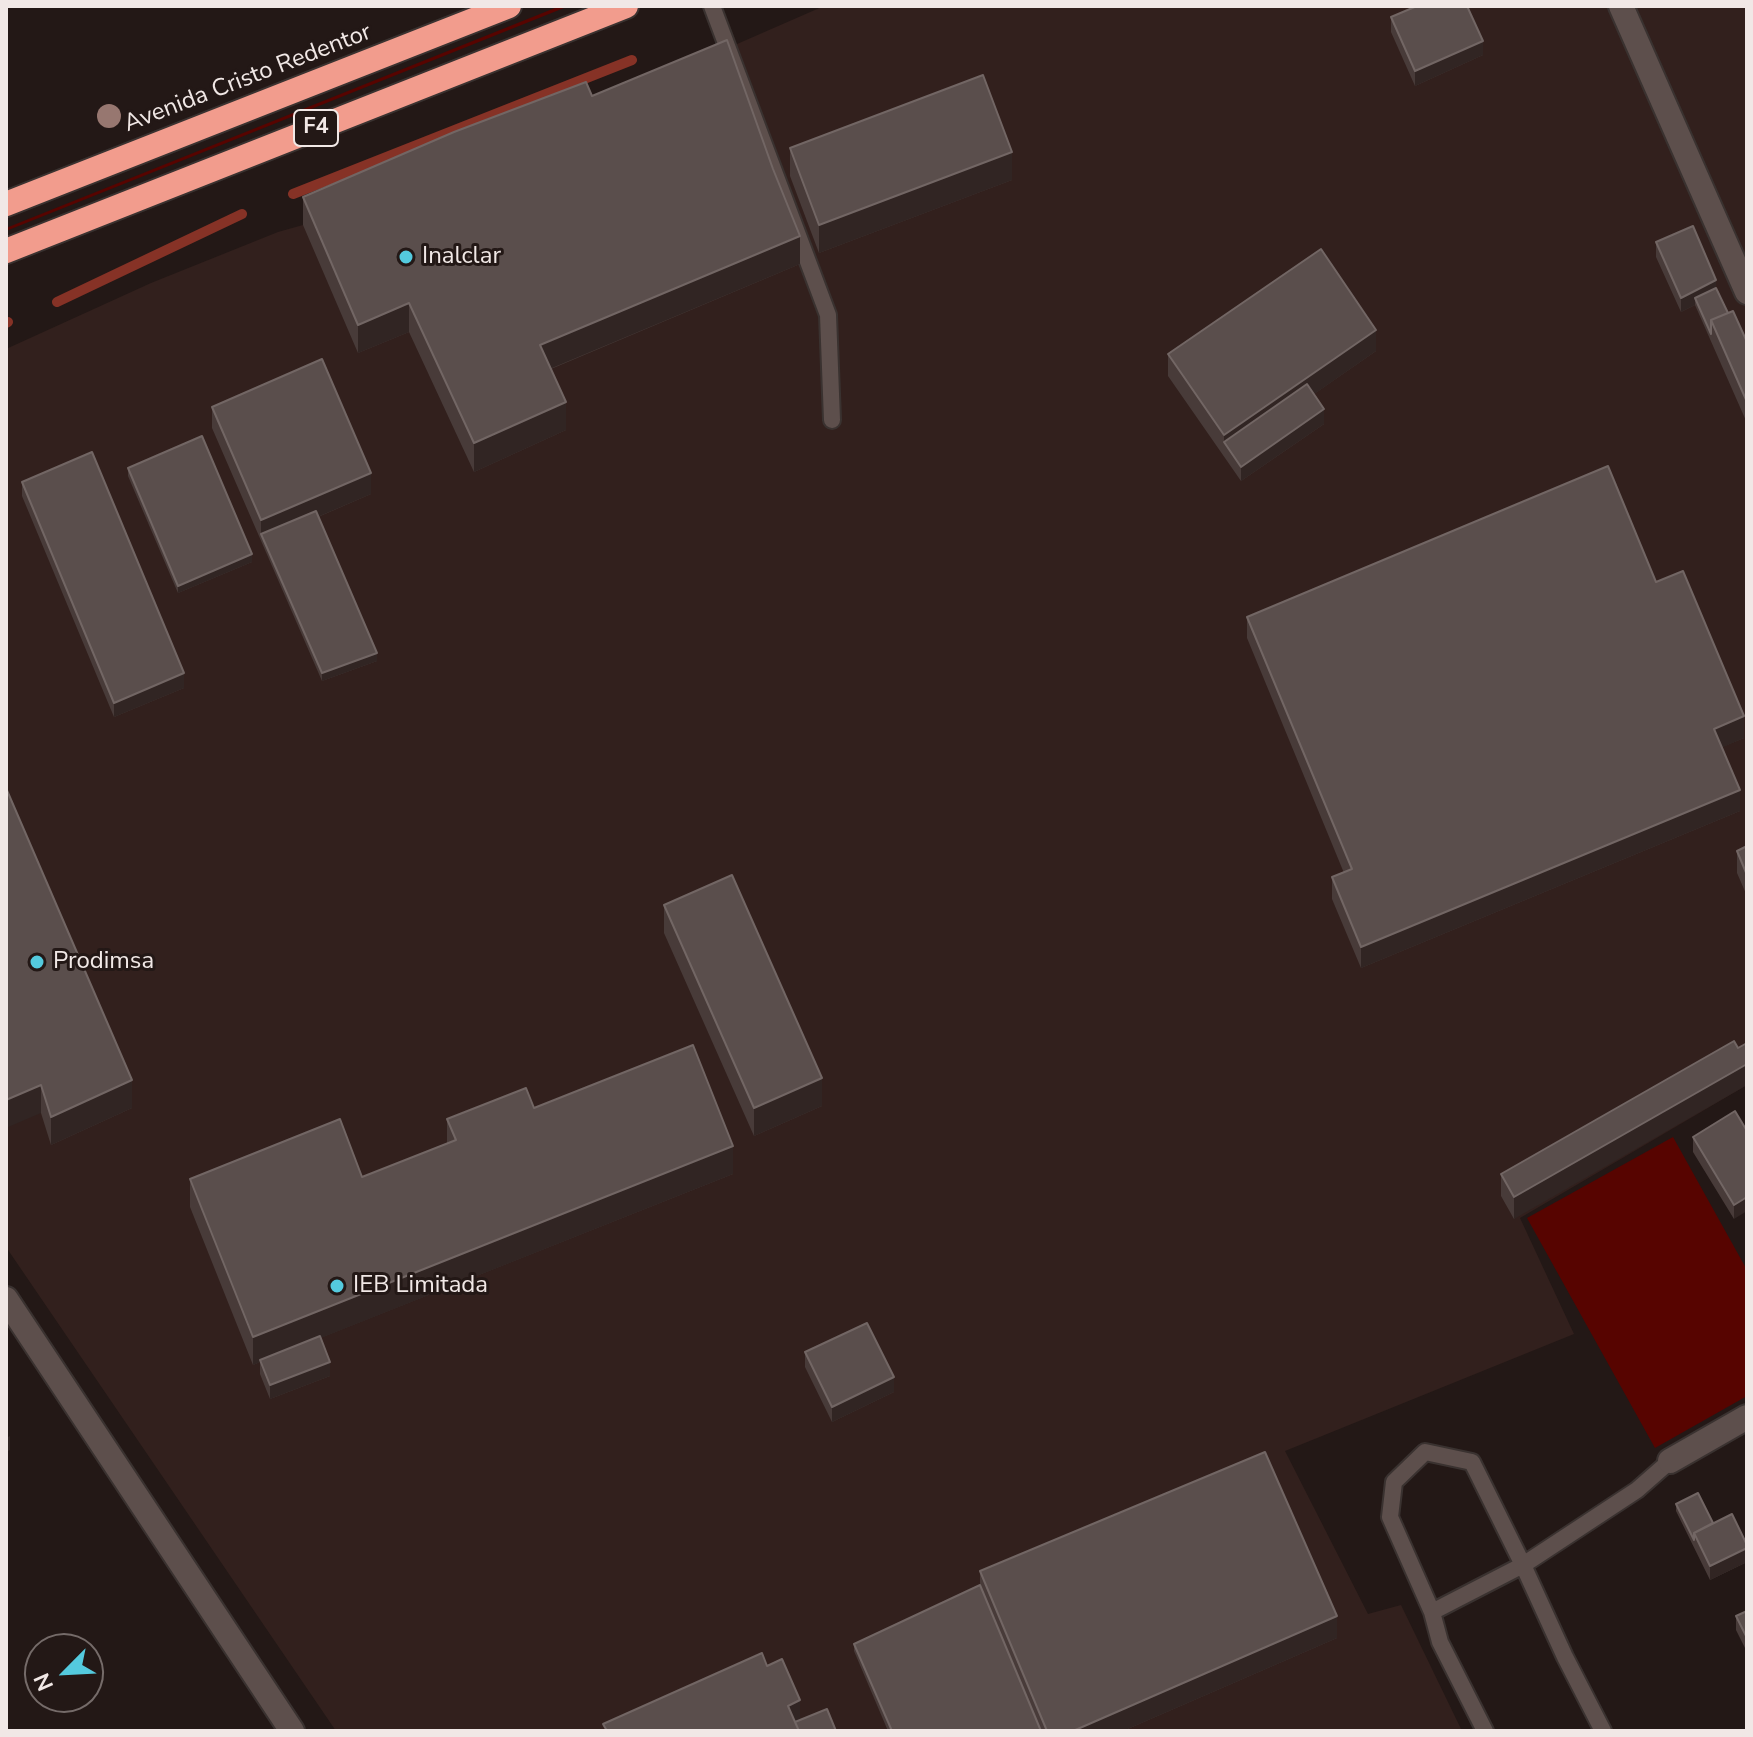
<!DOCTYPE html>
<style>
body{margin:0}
#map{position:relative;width:1753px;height:1737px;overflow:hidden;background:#231816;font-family:"Nunito Sans",sans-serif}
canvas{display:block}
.frame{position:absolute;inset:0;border:8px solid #f1e8e6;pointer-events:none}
.north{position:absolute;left:24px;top:1633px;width:80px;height:80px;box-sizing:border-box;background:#231816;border:2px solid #756b69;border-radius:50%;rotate:246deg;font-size:22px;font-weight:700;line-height:32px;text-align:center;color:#f1e8e6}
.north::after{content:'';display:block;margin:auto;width:28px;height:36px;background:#54cade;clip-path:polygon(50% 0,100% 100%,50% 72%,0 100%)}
</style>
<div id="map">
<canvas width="1753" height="1737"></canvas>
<div class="frame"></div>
<div class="north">N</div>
</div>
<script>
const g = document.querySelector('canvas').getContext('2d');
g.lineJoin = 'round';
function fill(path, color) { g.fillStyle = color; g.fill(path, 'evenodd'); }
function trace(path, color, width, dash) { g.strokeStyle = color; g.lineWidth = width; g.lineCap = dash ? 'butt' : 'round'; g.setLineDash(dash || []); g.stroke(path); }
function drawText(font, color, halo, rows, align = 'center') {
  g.font = font + ' "Nunito Sans",sans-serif'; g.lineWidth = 6; g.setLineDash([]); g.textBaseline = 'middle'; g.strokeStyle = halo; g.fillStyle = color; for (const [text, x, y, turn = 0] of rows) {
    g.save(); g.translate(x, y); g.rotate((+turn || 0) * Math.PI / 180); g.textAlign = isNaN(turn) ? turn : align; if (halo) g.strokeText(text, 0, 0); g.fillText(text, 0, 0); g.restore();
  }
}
fill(new Path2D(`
 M 824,6 L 1747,6 L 1747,1085 L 1520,1218 L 1574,1334 L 1285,1451 L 1368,1614 L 1401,1605 L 1462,1731 L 336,1731 L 6,1247 L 6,349 L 151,283 L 278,232 L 303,225 L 586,110 Z`), '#32201d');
fill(new Path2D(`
 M 560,6 L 569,6 L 6,231 L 6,228 Z
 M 1673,1137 L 1747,1270 L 1747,1396 L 1655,1448 L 1527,1218 Z`), '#570400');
trace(new Path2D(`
 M 293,194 L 632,60
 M 57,302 L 242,214
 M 6,323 L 8,322`), '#863226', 10);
const lane = new Path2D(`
 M 712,6 L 828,315 L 832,420
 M 1432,1612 L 1390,1517 L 1394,1482 L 1425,1452 L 1472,1462 L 1523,1565 L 1432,1612 L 1440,1642 L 1485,1731
 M 1603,1731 L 1565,1657 L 1523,1565 L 1637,1490 L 1670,1461`);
const street = new Path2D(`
 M 1621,6 L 1747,292
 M 6,1299 L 292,1731
 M 1670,1461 L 1747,1417`);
const highway = new Path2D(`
 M 6,204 L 509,6
 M 6,251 L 626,6`);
trace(lane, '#3a3230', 20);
trace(street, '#3a3230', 28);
trace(highway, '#3a3230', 28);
trace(lane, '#5d4f4c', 16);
trace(street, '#5d4f4c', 24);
trace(highway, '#f29c8d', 24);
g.fillStyle = '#977770';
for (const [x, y] of [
 [109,116]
]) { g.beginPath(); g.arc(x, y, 12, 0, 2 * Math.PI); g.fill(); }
fill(new Path2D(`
 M 1391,17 L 1483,55 L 1415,86 L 1391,32 Z
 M 592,96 L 800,264 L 551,369 L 566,430 L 474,472 L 409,332 L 358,353 L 303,225 L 303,197 Z
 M 790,148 L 1012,180 L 819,253 L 790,176 Z
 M 1656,242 L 1716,288 L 1728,313 L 1747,342 L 1747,423 L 1695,305 L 1681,312 L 1656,257 Z
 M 1376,351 L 1314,394 L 1324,424 L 1241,481 L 1168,376 L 1168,354 Z
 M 212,407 L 371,494 L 318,517 L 377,661 L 322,681 L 212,428 Z
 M 128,468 L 252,562 L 178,593 L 128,476 Z
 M 22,482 L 184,688 L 114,717 L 22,496 Z
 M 1656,582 L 1744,738 L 1722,747 L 1740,811 L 1361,968 L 1332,899 L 1332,877 L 1344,873 L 1247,638 L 1247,617 Z
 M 6,788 L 132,1108 L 51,1145 L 41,1113 Z
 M 1747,846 L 1747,896 L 1737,873 L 1737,851 Z
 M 664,905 L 822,1106 L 754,1136 L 664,933 Z
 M 1734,1041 L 1514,1219 L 1501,1196 L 1501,1174 Z
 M 534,1108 L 733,1174 L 320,1338 L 330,1376 L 270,1399 L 260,1374 L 260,1362 L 253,1365 L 190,1207 L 190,1179 L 362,1177 L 447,1143 L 447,1119 Z
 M 1747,1131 L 1734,1219 L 1693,1152 L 1693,1137 Z
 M 805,1352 L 894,1392 L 832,1422 L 805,1367 Z
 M 1676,1504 L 1713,1523 L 1747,1545 L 1747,1562 L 1710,1580 L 1676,1511 Z
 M 980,1571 L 1337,1638 L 1123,1731 L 888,1731 L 854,1651 L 854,1644 L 980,1585 Z
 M 1747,1611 L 1747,1652 L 1736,1630 L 1736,1616 Z`), '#483b39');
fill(new Path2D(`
 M 1483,41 L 1483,55 L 1415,86 L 1415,71 Z
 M 1012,152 L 1012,180 L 819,253 L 819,225 Z
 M 800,236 L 800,264 L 540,373 L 540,345 Z
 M 1716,280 L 1716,295 L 1695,298 L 1695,305 L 1681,312 L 1681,298 Z
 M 409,303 L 409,332 L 358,353 L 358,325 Z
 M 1376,330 L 1376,351 L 1231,452 L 1224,442 L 1224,435 Z
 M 566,402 L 566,430 L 474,472 L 474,443 Z
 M 1324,409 L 1324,424 L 1241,481 L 1241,467 Z
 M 371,473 L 371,494 L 264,540 L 261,534 L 261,520 Z
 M 252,554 L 252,562 L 178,593 L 178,586 Z
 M 377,653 L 377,661 L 322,681 L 322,673 Z
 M 184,673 L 184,688 L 114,717 L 114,703 Z
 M 1744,716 L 1744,738 L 1714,751 L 1714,729 Z
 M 1740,790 L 1740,811 L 1361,968 L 1361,947 Z
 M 1747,1064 L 1747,1085 L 1514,1219 L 1514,1197 Z
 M 822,1078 L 822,1106 L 754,1136 L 754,1108 Z
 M 132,1080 L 132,1108 L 51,1145 L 51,1117 Z
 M 41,1085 L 41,1113 L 6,1128 L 6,1100 Z
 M 733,1146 L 733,1174 L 253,1365 L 253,1337 Z
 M 1747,1197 L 1747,1211 L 1734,1219 L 1734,1205 Z
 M 330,1362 L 330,1376 L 270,1399 L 270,1385 Z
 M 894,1377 L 894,1392 L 832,1422 L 832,1407 Z
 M 10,1436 L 10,1450 L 6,1452 L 6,1438 Z
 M 1747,1548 L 1747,1562 L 1710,1580 L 1710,1566 Z
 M 1337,1616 L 1337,1638 L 1123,1731 L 1073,1731 Z
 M 800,1700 L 800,1722 L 788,1727 L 788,1706 Z`), '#312523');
const building = new Path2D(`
 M 1417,6 L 1467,6 L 1483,41 L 1415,71 L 1391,17 Z
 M 727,40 L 773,169 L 800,236 L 540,345 L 566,402 L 474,443 L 409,303 L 358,325 L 303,197 L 454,132 L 586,82 L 592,96 Z
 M 983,75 L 1012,152 L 819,225 L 790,148 Z
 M 1693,226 L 1716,280 L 1681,298 L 1656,242 Z
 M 1321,249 L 1376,330 L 1224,435 L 1168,354 Z
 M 1716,288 L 1728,313 L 1711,320 L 1711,334 L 1695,298 Z
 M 1733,311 L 1747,342 L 1747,402 L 1711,320 Z
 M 322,359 L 371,473 L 261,520 L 212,407 Z
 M 1307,384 L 1324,409 L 1241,467 L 1224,442 Z
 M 202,436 L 252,554 L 178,586 L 128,468 Z
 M 92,452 L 184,673 L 114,703 L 22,482 Z
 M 1608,466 L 1656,582 L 1683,571 L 1744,716 L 1714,729 L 1740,790 L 1361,947 L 1332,877 L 1352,869 L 1247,617 Z
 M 316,511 L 377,653 L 322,673 L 261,534 Z
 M 6,788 L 132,1080 L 51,1117 L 41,1085 L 6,1100 Z
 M 1747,846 L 1747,875 L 1737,851 Z
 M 732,875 L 822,1078 L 754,1108 L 664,905 Z
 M 1734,1041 L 1738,1048 L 1747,1043 L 1747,1064 L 1514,1197 L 1501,1174 Z
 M 693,1045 L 733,1146 L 253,1337 L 190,1179 L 340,1119 L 362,1177 L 456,1140 L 447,1119 L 526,1088 L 534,1108 Z
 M 1735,1111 L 1747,1131 L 1747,1197 L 1734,1205 L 1693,1137 Z
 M 867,1323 L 894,1377 L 832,1407 L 805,1352 Z
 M 320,1336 L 330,1362 L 270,1385 L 260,1360 Z
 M 1265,1452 L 1337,1616 L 1073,1731 L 1047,1731 L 980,1571 Z
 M 1698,1493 L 1713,1523 L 1694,1533 L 1694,1540 L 1676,1504 Z
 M 1732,1514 L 1747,1545 L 1747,1548 L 1710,1566 L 1694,1533 Z
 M 980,1585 L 1041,1731 L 892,1731 L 854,1644 Z
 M 1747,1611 L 1747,1638 L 1736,1616 Z
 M 762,1653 L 767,1666 L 782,1659 L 800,1700 L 788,1706 L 799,1731 L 607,1731 L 603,1724 Z
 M 827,1709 L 836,1731 L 799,1731 L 795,1722 Z`);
fill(building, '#5a4e4c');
trace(building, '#726664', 2);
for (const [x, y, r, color] of [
 [406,257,8,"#54cade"],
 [37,962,8,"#54cade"],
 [337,1286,8,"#54cade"]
]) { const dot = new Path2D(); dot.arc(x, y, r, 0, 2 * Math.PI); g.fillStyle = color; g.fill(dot); trace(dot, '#231816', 3); }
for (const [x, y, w] of [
 [316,128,44]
]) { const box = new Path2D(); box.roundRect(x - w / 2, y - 18, w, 36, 6); g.fillStyle = '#231816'; g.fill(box); trace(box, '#f1e8e6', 2); }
drawText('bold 22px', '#f1e8e6', null, [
 ["F4",316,128]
]);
drawText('24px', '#f1e8e6', '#231816', [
 ["Avenida Cristo Redentor",248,79,-21]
]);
drawText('24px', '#f1e8e6', '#231816', [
 ["Inalclar",422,257],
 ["Prodimsa",53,962],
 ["IEB Limitada",353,1286]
], 'left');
</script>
